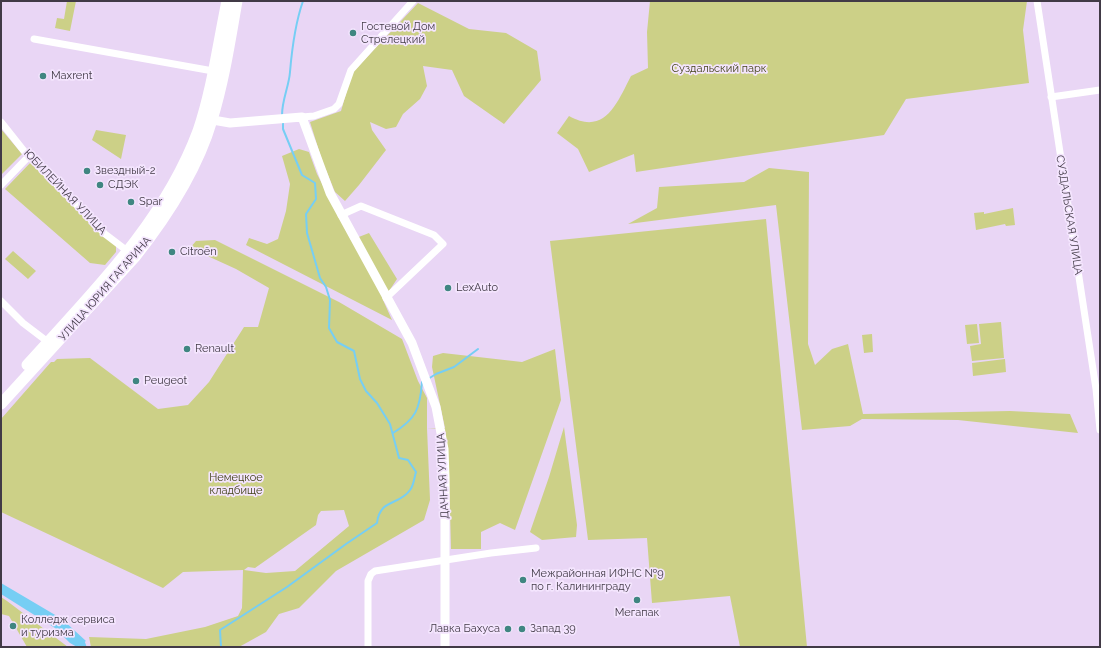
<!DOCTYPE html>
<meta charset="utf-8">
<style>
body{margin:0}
#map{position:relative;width:1101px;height:648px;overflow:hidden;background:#e9d6f5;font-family:Raleway,sans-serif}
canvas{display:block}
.frame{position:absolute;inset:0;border:2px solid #413a46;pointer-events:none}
</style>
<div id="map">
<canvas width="1101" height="648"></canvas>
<div class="frame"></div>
</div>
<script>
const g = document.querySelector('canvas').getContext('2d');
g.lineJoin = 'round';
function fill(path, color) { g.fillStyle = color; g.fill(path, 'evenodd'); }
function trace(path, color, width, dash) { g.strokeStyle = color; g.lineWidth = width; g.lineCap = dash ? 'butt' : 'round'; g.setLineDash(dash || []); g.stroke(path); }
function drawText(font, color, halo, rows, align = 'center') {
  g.font = font + ' Raleway,sans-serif'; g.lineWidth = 3.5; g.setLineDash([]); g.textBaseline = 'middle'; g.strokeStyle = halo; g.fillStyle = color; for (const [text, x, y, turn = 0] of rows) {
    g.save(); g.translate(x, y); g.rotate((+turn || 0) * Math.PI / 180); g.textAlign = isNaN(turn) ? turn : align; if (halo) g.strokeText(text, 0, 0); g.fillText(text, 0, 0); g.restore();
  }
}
fill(new Path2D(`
 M 67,1 L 76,1 L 70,31 L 55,28 L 57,18 L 64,19 Z
 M 650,1 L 1027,1 L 1023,30 L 1029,83 L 906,99 L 884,135 L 636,172 L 634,154 L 589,172 L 578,149 L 557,133 L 569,116 C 605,136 617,103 631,76 L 648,68 L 647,32 Z
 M 418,3 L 469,29 L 506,33 L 537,51 L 541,80 L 504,124 L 464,96 L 452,70 L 423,66 L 427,86 L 420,99 L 403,114 L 396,127 L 386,129 L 370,122 L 372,130 L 386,150 L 359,185 L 345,201 L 335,192 L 326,170 L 317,174 L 351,240 L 369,233 L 397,279 L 383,300 L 392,320 L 246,245 L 249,238 L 267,244 L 278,239 L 286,211 L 290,184 L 282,156 L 299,149 L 309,152 L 317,174 L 325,170 L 310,122 L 341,111 L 352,73 Z
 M 1,129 L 22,154 L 1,175 Z
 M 96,130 L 126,135 L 121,159 L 92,140 Z
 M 32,161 L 116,244 L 116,252 L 105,265 L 90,263 L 5,189 Z
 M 769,168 L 809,172 L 808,344 L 815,365 L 832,349 L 848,344 L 863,414 L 1010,411 L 1070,414 L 1078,433 L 958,420 L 862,419 L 850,426 L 802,430 L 776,205 L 628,224 L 657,208 L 659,187 L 744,182 Z
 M 1013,208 L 1015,225 L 1006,226 L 1005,224 L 976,230 L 974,213 L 984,212 L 984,214 Z
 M 766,219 L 807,647 L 740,647 L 730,596 L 652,603 L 647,538 L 588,540 L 550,241 Z
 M 215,240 L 339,302 L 402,339 L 418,381 L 427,398 L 427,428 L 445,428 L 432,367 L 433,356 L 443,353 L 522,362 L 555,349 L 561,400 L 515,530 L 500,523 L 481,532 L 481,549 L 451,549 L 449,471 L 445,429 L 427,428 L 430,500 L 424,520 L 336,571 L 299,608 L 279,614 L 266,632 L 239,647 L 91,647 L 89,637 L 146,639 L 205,627 L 238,616 L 242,608 L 243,570 L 183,572 L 163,588 L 1,512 L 1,419 L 51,362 L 54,362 L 57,359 L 90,358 L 158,409 L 188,405 L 209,382 L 244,327 L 258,327 L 269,288 L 236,269 L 190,248 L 196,241 ZM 344,510 L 349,526 L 295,571 L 266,573 L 244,570 L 248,567 L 255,568 L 316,525 L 318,515 L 321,511 Z
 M 13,251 L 36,271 L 28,279 L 5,259 Z
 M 1001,322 L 1004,358 L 972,361 L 970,346 L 981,344 L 979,324 Z
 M 977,324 L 979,343 L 967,344 L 965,325 Z
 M 872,334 L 873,352 L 864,353 L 862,335 Z
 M 1005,359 L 1006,372 L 973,376 L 972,363 Z
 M 564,427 L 577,525 L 576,537 L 542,540 L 530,532 L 549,477 Z
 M 1,597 L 7,601 L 68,647 L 27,647 L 9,616 L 1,614 Z`), '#ccd087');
fill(new Path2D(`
 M 1,583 L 62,619 L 86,641 L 77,647 L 70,643 L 55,628 L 1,594 Z`), '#76cef4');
trace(new Path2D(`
 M 282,115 C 282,100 289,86 290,72 C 292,48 295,24 303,1
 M 428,379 L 436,374 L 454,367 L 478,349
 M 393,433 C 416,419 420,409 422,382 L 424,381
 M 221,647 L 220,630 L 287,587 L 346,544 L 377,523 C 380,498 399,506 410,490 C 414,485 414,478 416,472 L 408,460 L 399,458 L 390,424 L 377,403 L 366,391 L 360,379 L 354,351 L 337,342 L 329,328 L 330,300 L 326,287 L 320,278 L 307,233 L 306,214 L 316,199 L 315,183 L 302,175 L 283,129 L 283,121`), '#76cef4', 2);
trace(new Path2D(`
 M 82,644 L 83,647`), '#76cef4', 7);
trace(new Path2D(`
 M 1037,1 L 1096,389 L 1100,430
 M 34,39 L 213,71
 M 1051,97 L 1100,90
 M 302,117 L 314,116 L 334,109 L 339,104 L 351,70 L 413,1
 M 1,122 L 24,151 L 105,234 L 130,253
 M 1,185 L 29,156
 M 341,215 L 361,206 L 434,235 L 443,244 L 386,298
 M 1,301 L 23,323 L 48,342
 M 368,647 L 368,581 L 371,574 L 375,571 L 491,553 L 536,548`), '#fff', 7);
trace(new Path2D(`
 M 207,119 L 230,123 L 302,117 L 330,193 L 412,343 L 436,407 L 444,449 L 445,478 L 445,647`), '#fff', 9);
trace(new Path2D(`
 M 27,365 C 91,294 164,223 198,131 C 212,90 218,44 227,1
 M 1,404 L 135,257 C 166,218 198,168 212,120 C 224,81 230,41 237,1`), '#fff', 11);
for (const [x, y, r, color] of [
 [353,33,4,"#3f8681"],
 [43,76,4,"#3f8681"],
 [87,171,4,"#3f8681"],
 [100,185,4,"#3f8681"],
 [131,202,4,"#3f8681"],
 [172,252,4,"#3f8681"],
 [448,288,4,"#3f8681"],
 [187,349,4,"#3f8681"],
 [136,381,4,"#3f8681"],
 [523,580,4,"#3f8681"],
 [637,600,4,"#3f8681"],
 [13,626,4,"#3f8681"],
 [508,629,4,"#3f8681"],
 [522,629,4,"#3f8681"]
]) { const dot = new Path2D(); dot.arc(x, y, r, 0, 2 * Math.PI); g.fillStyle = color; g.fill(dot); trace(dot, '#f4e5fe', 1.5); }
drawText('11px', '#413a46', '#f4e5fe', [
 ["Гостевой Дом",361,27],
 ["Стрелецкий",361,40],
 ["Maxrent",51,76],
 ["Звездный-2",95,171],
 ["СДЭК",108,185],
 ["Spar",139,202],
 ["Citroën",180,252],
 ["LexAuto",456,288],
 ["Renault",195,349],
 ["Peugeot",144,381],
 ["Межрайонная ИФНС №9",531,574],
 ["по г. Калининграду",531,587],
 ["Мегапак",637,613,"center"],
 ["Колледж сервиса",21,620],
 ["и туризма",21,633],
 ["Лавка Бахуса",500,629,"right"],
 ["Запад 39",530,629]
], 'left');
drawText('11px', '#404117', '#f4e5fe', [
 ["Суздальский парк",719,69],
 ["Немецкое",236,478],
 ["кладбище",236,491]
]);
drawText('11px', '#413a46', '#f4e5fe', [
 ["ЮБИЛЕЙНАЯ УЛИЦА",65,192,46],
 ["СУЗДАЛЬСКАЯ УЛИЦА",1069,215,81],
 ["УЛИЦА ЮРИЯ ГАГАРИНА",105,289,-49],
 ["ДАЧНАЯ УЛИЦА",443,476,-93]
]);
</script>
